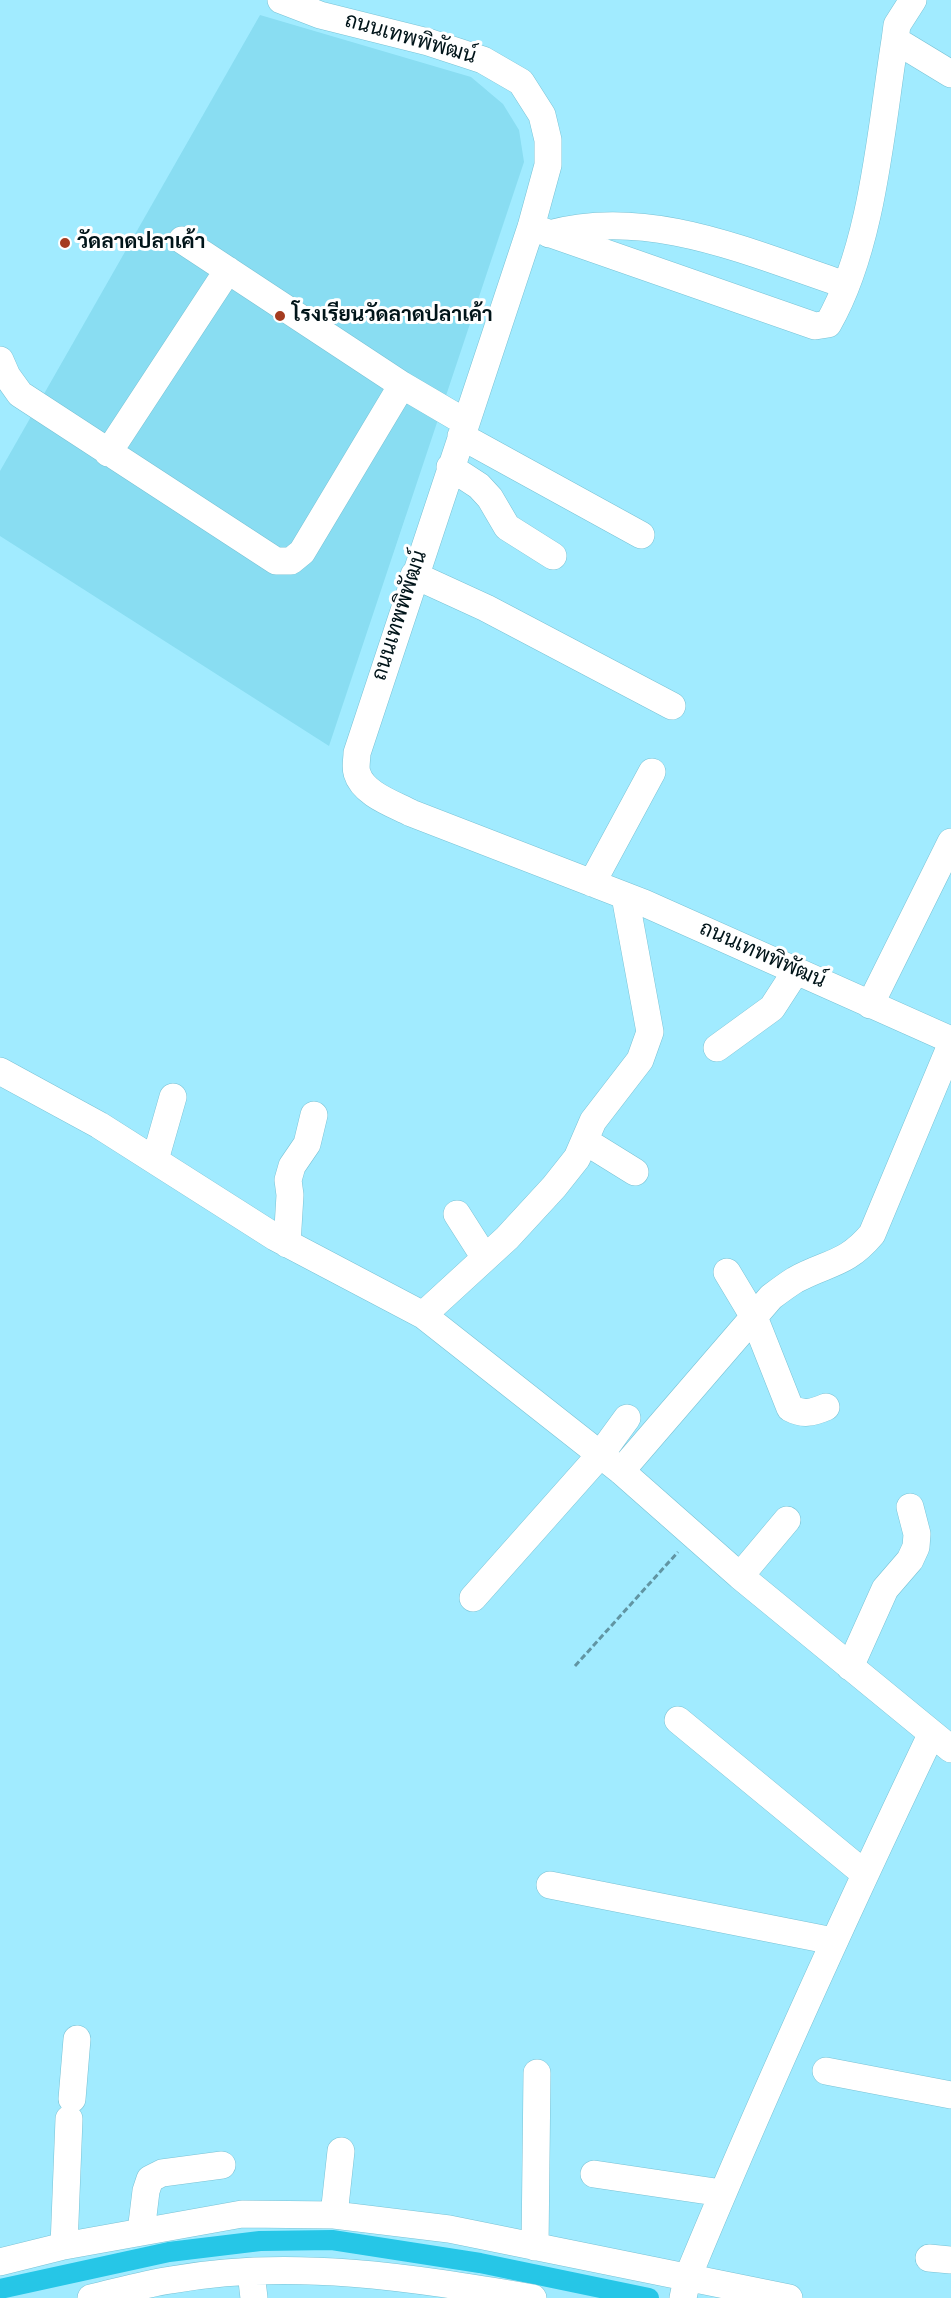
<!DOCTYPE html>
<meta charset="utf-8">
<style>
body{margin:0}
canvas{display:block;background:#a1ebff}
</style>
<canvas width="951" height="2298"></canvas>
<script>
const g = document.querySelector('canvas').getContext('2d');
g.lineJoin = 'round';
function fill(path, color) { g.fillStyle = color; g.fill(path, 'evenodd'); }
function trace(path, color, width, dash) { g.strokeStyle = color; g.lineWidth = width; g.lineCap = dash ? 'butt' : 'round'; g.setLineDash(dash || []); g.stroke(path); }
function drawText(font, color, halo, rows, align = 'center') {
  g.font = font + ' "Source Sans 3",Sarabun,sans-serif'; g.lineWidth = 6; g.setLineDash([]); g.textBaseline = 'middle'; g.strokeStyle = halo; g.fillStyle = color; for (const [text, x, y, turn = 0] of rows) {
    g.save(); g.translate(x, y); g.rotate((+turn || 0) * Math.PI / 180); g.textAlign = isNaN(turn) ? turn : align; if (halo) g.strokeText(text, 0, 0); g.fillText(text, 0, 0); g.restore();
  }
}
fill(new Path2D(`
 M 260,15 L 471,77 L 503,104 L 519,130 L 524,162 L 329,746 L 0,536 L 0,471 Z`), '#89ddf2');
trace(new Path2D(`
 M 0,2289 L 169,2252 L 260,2241 L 332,2240 L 480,2263 L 649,2298`), '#26c6e7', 20);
const minor = new Path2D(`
 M 281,0 L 320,15 L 428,42 L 483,60 L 521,82 L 542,115 L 548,140 L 548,165 L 531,227 L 357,753 C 357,759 355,767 357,773 C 363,794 394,804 411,813 L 644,903 L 951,1040
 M 895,40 L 897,25 L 913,0
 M 531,227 L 815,326 L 828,324 C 873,246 881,128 895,40 L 951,74
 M 549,234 C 649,206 752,254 846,285
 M 182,240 L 402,385 L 465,422
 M 0,360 L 7,376 L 20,394 L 276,561 L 291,561 L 302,552 L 402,385
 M 461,436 L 641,535
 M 108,453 L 228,270
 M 450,467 L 479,486 L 490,498 L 507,527 L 553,556
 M 414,575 L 486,608 L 672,706
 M 592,883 L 652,772
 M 870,1005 L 951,842
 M 717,1048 L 772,1008 L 796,971
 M 0,1071 L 99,1125 L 275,1237 L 423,1315 L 621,1471 L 740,1576 L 951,1749
 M 585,1141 L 635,1172
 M 155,1160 L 173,1097
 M 457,1214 L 485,1258
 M 287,1244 L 290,1195 L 288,1180 L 292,1166 L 307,1144 L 314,1115
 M 727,1272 L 754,1317 L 790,1408 C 803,1415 812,1413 826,1407
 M 423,1315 L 507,1238 L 554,1187 L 577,1158 L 593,1121 L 640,1060 L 650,1032 L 625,896
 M 621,1471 L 771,1297 C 779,1291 787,1285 795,1280 C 828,1262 846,1265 872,1234 L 951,1045
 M 740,1576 L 787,1520
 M 473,1598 L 600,1455 L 627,1418
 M 850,1667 L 885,1589 L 910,1560 L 916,1547 L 917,1534 L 910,1507
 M 678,1720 L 865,1874
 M 550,1885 L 833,1941
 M 826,2071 L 951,2095
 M 72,2099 L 77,2039
 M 594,2174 L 722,2193
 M 334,2215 L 341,2151
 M 141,2232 L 146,2191 L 150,2179 L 162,2173 L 222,2165
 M 64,2246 L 69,2119
 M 535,2247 L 537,2073
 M 929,2258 L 951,2260
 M 0,2262 L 64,2246 L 242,2214 L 334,2215 L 449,2229 L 789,2298
 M 251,2272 L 254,2298
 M 91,2298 C 117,2292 144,2284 171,2280 C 291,2258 414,2278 533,2298
 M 683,2298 L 687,2279 C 763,2095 845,1915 931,1735`);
trace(minor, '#78c2d5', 28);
trace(new Path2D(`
 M 575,1666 L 678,1552`), '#6195a3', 3, [6, 3]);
trace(minor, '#fff', 27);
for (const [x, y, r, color] of [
 [65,243,6,"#a53c20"],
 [280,316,6,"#a53c20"]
]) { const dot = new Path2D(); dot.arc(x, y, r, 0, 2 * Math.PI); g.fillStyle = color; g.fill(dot); trace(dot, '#fff', 2); }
drawText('21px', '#001419', '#fff', [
 ["ถนนเทพพิพัฒน์",410,40,16],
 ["ถนนเทพพิพัฒน์",401,616,-72],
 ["ถนนเทพพิพัฒน์",762,956,24]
]);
drawText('bold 21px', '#001419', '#fff', [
 ["วัดลาดปลาเค้า",77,243],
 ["โรงเรียนวัดลาดปลาเค้า",292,316]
], 'left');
</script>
